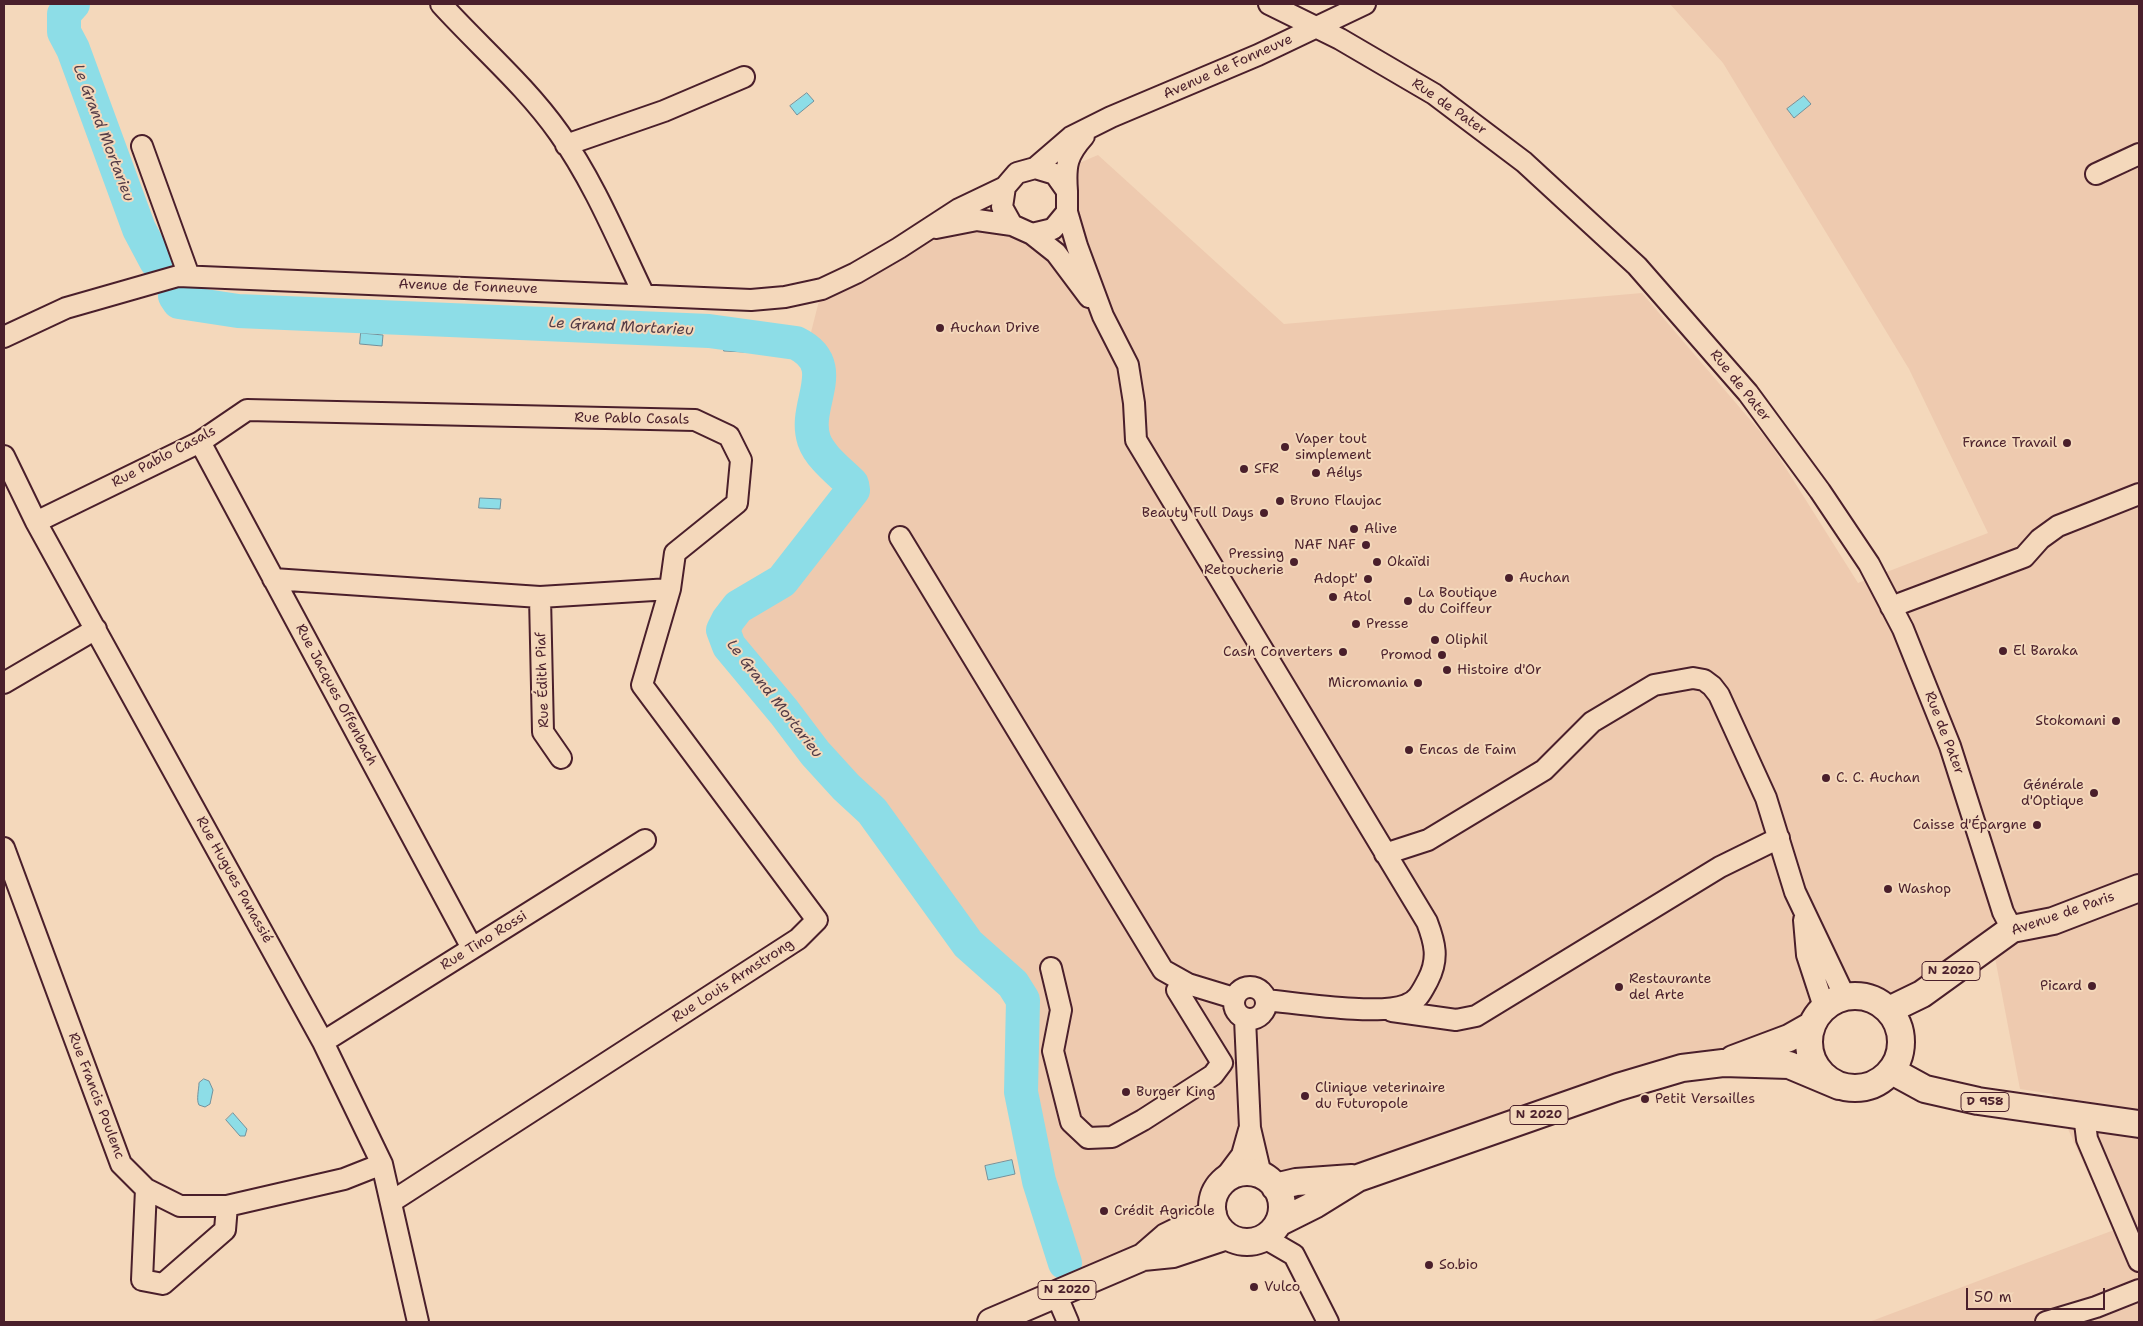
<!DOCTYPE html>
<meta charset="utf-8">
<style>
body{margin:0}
#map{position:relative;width:2143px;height:1326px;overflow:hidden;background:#f4d8bb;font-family:"Shantell Sans",sans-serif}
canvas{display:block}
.frame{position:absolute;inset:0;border:5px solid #4a1f2b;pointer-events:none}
.scale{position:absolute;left:1966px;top:1288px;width:139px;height:22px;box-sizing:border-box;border:2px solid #4a1f2b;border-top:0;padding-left:6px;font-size:15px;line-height:18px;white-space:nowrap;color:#4a1f2b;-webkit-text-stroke:4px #f4d8bb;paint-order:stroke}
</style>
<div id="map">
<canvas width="2143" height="1326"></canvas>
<div class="frame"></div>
<div class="scale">50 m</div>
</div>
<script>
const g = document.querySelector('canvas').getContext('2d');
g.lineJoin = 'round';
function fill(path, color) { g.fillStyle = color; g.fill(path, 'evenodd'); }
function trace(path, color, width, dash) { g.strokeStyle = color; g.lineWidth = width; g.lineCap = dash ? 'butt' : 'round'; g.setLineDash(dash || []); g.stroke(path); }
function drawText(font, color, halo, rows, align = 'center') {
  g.font = font + ' "Shantell Sans",sans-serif'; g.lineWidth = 4; g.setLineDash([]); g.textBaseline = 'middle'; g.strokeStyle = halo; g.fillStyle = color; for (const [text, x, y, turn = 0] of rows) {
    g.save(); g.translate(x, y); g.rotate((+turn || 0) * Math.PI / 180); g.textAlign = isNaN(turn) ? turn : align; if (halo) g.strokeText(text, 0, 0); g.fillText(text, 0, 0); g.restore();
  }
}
fill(new Path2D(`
 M 1670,4 L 2139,4 L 2139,1322 L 1869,1322 L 2114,1230 L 2052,1094 L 2020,1089 L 1992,942 L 1881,1004 L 1857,996 L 1845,997 L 1824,1007 L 1812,1025 L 1358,1178 L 1275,1187 L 1255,1173 L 1237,1174 L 1221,1183 L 1215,1193 L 1212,1204 L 1073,1287 L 1039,1181 L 1021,1092 L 1023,1000 L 1013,983 L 968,944 L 872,811 L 846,787 L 807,743 L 784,712 L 729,646 L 723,630 L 728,620 L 738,607 L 782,581 L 849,498 L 852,491 L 852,484 L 819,450 L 811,430 L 819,374 L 817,358 L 807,348 L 822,289 L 927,229 L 1053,229 L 1065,169 L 1098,155 L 1284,324 L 1642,293 L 1770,443 L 1858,583 L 1988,533 L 1909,369 L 1723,63 Z`), '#eecaaf');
const water = new Path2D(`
 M 807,93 L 814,101 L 797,115 L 790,106 Z
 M 1804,96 L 1811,104 L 1794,118 L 1787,109 Z
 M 361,333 L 383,335 L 382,346 L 360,344 Z
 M 724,341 L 746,342 L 745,352 L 724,351 Z
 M 480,498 L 501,499 L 500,509 L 479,508 Z
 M 204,1079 L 209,1081 L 213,1090 L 210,1104 L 205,1107 L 199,1105 C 196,1100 199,1089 199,1083 Z
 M 233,1113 L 247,1129 L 245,1136 L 240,1136 L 226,1120 Z
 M 1012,1160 L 1015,1174 L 988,1180 L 985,1166 Z`);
fill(water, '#8ddde7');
trace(water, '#72919c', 1);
trace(new Path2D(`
 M 73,4 L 64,14 L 64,32 L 73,49 L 139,229 L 156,261
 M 175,296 L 179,302 L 238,311 L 709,331 L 796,343 C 843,366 802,404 814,440 C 820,457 839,471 852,484 L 853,490 L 782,581 L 738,607 L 728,620 L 723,630 L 729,646 L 784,712 L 815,753 L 846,787 L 872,811 L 968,944 L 1013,984 L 1023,1000 L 1021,1092 L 1039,1181 L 1065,1263`), '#8ddde7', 34);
const minor = new Path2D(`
 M 441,4 C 480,47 525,85 559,133 C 594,182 618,241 644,295
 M 1269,4 L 1340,39 L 1434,94 L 1524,162 L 1637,266 L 1748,393 L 1820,491 L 1869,564 L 1903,629 L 1950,746 L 2003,912 L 2012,929
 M 566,145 L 664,111 L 744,77
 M 142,146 L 189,276
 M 1035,168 L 1055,174 L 1067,191 L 1067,212 L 1053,229 L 1032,234 L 1012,225 L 1002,207 L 1005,187 L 1017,173 L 1035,168 L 1071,137 L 1111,117 L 1258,55 L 1365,4
 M 2096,174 L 2139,154
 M 1067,191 C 1065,165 1067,155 1084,136
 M 1067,212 L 1077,246 L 1103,316 L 1128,365 L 1134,403 L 1136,440 L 1427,922 C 1435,943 1439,959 1428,980 C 1422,991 1418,1001 1406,1005 C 1379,1016 1298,1003 1266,1000
 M 936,228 L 977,220 L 1012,225
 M 1032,234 L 1056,253 L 1089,297
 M 4,337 L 66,308 L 178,276 L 751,300 L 785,297 L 822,289 L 856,273 L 899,248 L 959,209 L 1005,187
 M 200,442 L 472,948
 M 4,456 L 36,522 L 323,1042 L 382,1164 L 418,1322
 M 36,522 L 200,442 L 247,410 L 695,420 L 729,436 L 741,460 L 737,503 L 675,553 L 670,589 L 540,597 L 273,579
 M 900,537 L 1163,970 L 1188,984 L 1234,998
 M 540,597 L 543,732 L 561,758
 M 1891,607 L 2024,557 L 2040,539 L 2058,526 L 2139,494
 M 4,683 L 96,629
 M 4,848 L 121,1164 L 146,1189 L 180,1206 L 227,1206 L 344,1179 L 382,1164
 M 1385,854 L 1428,840 L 1544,770 L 1592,722 L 1654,685 L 1693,678 L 1704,680 L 1712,686 L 1719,695 L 1766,798 L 1795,892 L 1845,997
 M 1804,920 L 1807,955 L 1824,1007
 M 1051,968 L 1061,1010 L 1053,1051 L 1071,1122 L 1088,1138 L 1112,1137 L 1143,1120 L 1213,1075 L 1222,1063 L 1177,990
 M1234 1003a16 16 0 1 1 32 0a16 16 0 1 1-32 0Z
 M 1392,1011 L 1456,1020 L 1476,1016 L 1720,867 L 1779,838
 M 1245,1019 L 1250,1128 L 1261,1175
 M 323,1042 L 645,840
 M 2084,1115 L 2087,1139 L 2139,1261
 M 1221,1183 L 1242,1155 L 1249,1130
 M 146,1189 L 142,1280 L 163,1284 L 225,1230 L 227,1206
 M 391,1202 L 798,939 L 817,920 L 642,685 L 670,589
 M 1263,1237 L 1294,1255 L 1328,1322
 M 1056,1294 L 1068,1322
 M 2046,1322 L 2096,1307 L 2139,1290`);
const major = new Path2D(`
 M1809 1042a46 46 0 1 1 92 0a46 46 0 1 1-92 0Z
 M 1889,1010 L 1922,994 L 2012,929 L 2053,921 L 2139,888
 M 1733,1059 L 1789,1038 L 1812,1025
 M 1892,1071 L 1925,1089 L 1978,1101 L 2139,1124
 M1212 1207a35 35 0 1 1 70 0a35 35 0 1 1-70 0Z
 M 1275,1187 L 1296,1182 L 1352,1178
 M 1278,1223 L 1316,1204 L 1358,1178 L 1618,1087 L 1682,1068 L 1723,1063 L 1789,1065 L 1839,1086
 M 1143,1257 L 1166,1237 L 1213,1214
 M 991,1322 L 1143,1257 L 1173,1254 L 1227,1236`);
trace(minor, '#4a1f2b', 24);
trace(major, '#4a1f2b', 30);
trace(minor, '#f4d8bb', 20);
trace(major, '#f4d8bb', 26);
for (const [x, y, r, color] of [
 [940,328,5,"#4a1f2b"],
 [2067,443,5,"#4a1f2b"],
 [1285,447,5,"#4a1f2b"],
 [1244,469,5,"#4a1f2b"],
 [1316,473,5,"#4a1f2b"],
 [1280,501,5,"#4a1f2b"],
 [1264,513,5,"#4a1f2b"],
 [1354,529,5,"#4a1f2b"],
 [1366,545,5,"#4a1f2b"],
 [1294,562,5,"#4a1f2b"],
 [1377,562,5,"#4a1f2b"],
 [1509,578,5,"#4a1f2b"],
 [1368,579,5,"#4a1f2b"],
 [1333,597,5,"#4a1f2b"],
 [1408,601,5,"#4a1f2b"],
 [1356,624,5,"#4a1f2b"],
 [1435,640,5,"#4a1f2b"],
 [2003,651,5,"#4a1f2b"],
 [1343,652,5,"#4a1f2b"],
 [1442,655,5,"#4a1f2b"],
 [1447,670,5,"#4a1f2b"],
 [1418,683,5,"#4a1f2b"],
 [2116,721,5,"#4a1f2b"],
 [1409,750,5,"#4a1f2b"],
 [1826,778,5,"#4a1f2b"],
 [2094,793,5,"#4a1f2b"],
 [2037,825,5,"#4a1f2b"],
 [1888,889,5,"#4a1f2b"],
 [2092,986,5,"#4a1f2b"],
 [1619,987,5,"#4a1f2b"],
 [1126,1092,5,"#4a1f2b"],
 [1305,1096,5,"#4a1f2b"],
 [1645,1099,5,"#4a1f2b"],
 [1104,1211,5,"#4a1f2b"],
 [1429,1265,5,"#4a1f2b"],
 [1254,1287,5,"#4a1f2b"]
]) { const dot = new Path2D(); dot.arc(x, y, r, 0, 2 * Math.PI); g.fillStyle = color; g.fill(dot); trace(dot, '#f4d8bb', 2); }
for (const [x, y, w] of [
 [1951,971,58],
 [1985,1102,48],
 [1539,1115,58],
 [1067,1290,58]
]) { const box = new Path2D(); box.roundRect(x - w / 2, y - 9.5, w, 19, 4); g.fillStyle = '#f4d8bb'; g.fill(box); trace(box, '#4a1f2b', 1); }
drawText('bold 12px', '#4a1f2b', null, [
 ["N 2020",1951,971],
 ["D 958",1985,1102],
 ["N 2020",1539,1115],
 ["N 2020",1067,1290]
]);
drawText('14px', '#4a1f2b', '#f4d8bb', [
 ["Avenue de Fonneuve",1228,67,-24],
 ["Rue de Pater",1449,107,35],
 ["Avenue de Fonneuve",468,287,2],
 ["Rue de Pater",1740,386,51],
 ["Rue Pablo Casals",632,419,1],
 ["Rue Pablo Casals",164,457,-28],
 ["Rue Édith Piaf",543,680,-92],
 ["Rue Jacques Offenbach",336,695,62],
 ["Rue de Pater",1944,733,69],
 ["Rue Hugues Panassié",234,880,61],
 ["Avenue de Paris",2063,914,-19],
 ["Rue Tino Rossi",484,941,-32],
 ["Rue Louis Armstrong",733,981,-33],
 ["Rue Francis Poulenc",96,1096,69]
]);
drawText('14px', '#4a1f2b', '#f4d8bb', [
 ["Auchan Drive",950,328],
 ["Vaper tout",1295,439],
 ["simplement",1295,455],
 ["France Travail",2057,443,"right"],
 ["SFR",1254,469],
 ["Aélys",1326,473],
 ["Bruno Flaujac",1290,501],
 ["Beauty Full Days",1254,513,"right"],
 ["Alive",1364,529],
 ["NAF NAF",1356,545,"right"],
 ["Pressing",1284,554,"right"],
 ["Retoucherie",1284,570,"right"],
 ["Okaïdi",1387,562],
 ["Auchan",1519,578],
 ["Adopt'",1358,579,"right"],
 ["La Boutique",1418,593],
 ["du Coiffeur",1418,609],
 ["Atol",1343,597],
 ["Presse",1366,624],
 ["Oliphil",1445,640],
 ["El Baraka",2013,651],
 ["Cash Converters",1333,652,"right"],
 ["Promod",1432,655,"right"],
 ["Histoire d'Or",1457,670],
 ["Micromania",1408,683,"right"],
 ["Stokomani",2106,721,"right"],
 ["Encas de Faim",1419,750],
 ["C. C. Auchan",1836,778],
 ["Générale",2084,785,"right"],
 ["d'Optique",2084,801,"right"],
 ["Caisse d'Épargne",2027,825,"right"],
 ["Washop",1898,889],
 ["Restaurante",1629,979],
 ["del Arte",1629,995],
 ["Picard",2082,986,"right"],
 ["Clinique veterinaire",1315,1088],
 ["du Futuropole",1315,1104],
 ["Burger King",1136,1092],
 ["Petit Versailles",1655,1099],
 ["Crédit Agricole",1114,1211],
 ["So.bio",1439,1265],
 ["Vulco",1264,1287]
], 'left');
drawText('italic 15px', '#543c47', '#f4d8bb', [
 ["Le Grand Mortarieu",103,133,69],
 ["Le Grand Mortarieu",621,327,3],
 ["Le Grand Mortarieu",774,699,52]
]);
</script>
